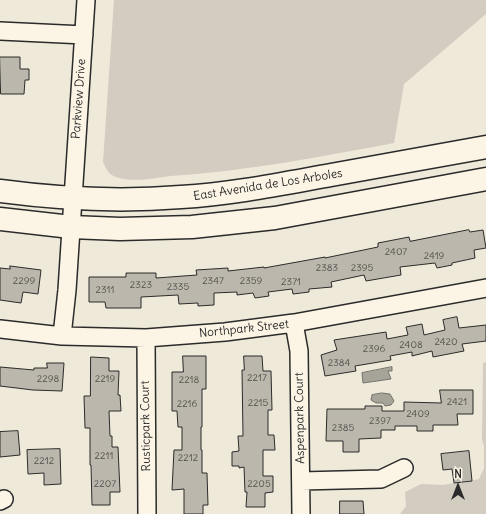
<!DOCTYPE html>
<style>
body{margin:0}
#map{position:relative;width:486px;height:514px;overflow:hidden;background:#efe9da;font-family:Delius,sans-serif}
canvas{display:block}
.north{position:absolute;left:438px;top:466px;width:40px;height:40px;-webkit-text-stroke:3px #fcf5e5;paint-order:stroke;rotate:0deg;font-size:11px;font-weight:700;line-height:16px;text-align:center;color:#2b2b2b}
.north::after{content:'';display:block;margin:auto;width:14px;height:18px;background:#2b2b2b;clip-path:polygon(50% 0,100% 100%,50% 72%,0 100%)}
</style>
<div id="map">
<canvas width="486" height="514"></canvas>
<div class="north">N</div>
</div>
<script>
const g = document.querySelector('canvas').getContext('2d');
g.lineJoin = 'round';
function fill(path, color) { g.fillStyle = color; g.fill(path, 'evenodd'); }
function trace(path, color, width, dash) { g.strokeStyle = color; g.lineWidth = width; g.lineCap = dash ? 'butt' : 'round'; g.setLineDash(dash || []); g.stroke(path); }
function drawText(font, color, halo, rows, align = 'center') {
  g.font = font + ' Delius,sans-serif'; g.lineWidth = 3; g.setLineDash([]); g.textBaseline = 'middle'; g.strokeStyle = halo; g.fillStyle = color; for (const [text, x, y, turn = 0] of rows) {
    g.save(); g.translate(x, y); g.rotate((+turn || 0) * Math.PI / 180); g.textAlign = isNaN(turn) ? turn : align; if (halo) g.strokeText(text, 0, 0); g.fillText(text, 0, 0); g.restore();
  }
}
fill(new Path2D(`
 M 114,0 L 486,0 L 486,14 L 404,84 L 394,143 C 320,157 246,171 171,176 C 154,178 133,183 116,177 C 109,175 106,169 103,162 Z
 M 486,362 L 486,514 L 400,514 L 406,506 L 405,492 L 421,484 L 443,485 L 454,483 L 461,483 L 479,479 L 484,468 L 484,446 L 482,440 L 483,363 Z`), '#d2cdc0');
const water = new Path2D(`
 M 392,367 L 392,371 L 388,371 L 391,379 L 363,383 L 362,373 Z
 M 382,393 L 390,394 L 394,401 L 391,405 L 385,406 L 383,403 L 376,403 L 371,400 L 372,395 Z`);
fill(water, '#a6a399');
trace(water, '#75736d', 1);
const building = new Path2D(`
 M 0,57 L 20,57 L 20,69 L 29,69 L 29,80 L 25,80 L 24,94 L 1,94 Z
 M 469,230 L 470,232 L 483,230 L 486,248 L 474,250 L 475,258 L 452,263 L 452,265 L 437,268 L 435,263 L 400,267 L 401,275 L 366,281 L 364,275 L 331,282 L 332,287 L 309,289 L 309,292 L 293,294 L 292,289 L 268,292 L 269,296 L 255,298 L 253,293 L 237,295 L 237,292 L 214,293 L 214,305 L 198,306 L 198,303 L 179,304 L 178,295 L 141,297 L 141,308 L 106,308 L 105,302 L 89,302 L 89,277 L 126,277 L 126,273 L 156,273 L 156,278 L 197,275 L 196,270 L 228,268 L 228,271 L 264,267 L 264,268 L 325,257 L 325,258 L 378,247 L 378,243 L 409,237 L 410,241 Z
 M 10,266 L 41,270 L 38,294 L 23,292 L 21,303 L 0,300 L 0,268 L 10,269 Z
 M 457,317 L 459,328 L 486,325 L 486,341 L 462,344 L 464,351 L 433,357 L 432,351 L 412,356 L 412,352 L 390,356 L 391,360 L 355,366 L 356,371 L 325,376 L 321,355 L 337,350 L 334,340 L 386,332 L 387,339 L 408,335 L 406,327 L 422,324 L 424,335 L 445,330 L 443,320 Z
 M 183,356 L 206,356 L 206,389 L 202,389 L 202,427 L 201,427 L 201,450 L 202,450 L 202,473 L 207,473 L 208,505 L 203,505 L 203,514 L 184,514 L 184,489 L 172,490 L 174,450 L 182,450 L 182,427 L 178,427 L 177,411 L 172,411 L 172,372 L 183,372 Z
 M 244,356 L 262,356 L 263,371 L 271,371 L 272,410 L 268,410 L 268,435 L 274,435 L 275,450 L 263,450 L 263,476 L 273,476 L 273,492 L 265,493 L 265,507 L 246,507 L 247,492 L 245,492 L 244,467 L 239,468 L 239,466 L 232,466 L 232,452 L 239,451 L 238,436 L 243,436 L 242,370 L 244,370 Z
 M 91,357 L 109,358 L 109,371 L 119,371 L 118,395 L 120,395 L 121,411 L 109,411 L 110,436 L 112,436 L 112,447 L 118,447 L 120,492 L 110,492 L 110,505 L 92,505 L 91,465 L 90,465 L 90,428 L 85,428 L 84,396 L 90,396 Z
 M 47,363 L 64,363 L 62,391 L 33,390 L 0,386 L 0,367 L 34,370 L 34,368 L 47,368 Z
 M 440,390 L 473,390 L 473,414 L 457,414 L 458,425 L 433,425 L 433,431 L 417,431 L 417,426 L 395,426 L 395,430 L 381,430 L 381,438 L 359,439 L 359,452 L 343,452 L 343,441 L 326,441 L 327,409 L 365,409 L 365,406 L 382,406 L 382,411 L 404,411 L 404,402 L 441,403 Z
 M 18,431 L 20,455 L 0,457 L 0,432 Z
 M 60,449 L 61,484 L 44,485 L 44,473 L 28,474 L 27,450 Z
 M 469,451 L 472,481 L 454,483 L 452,469 L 443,470 L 441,454 Z
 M 340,501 L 363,501 L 364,514 L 340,514 Z`);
fill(building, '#bcb7ac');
trace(building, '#2b2b2b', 1);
const minor = new Path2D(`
 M 0,31 L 84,35
 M 294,323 L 299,351 L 301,514
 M 0,329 L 62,336 L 146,338 L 225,332 L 294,323 L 486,288
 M 62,336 L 67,290 L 86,0
 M 146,338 L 147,514
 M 301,481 L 381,479 L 404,468
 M 0,501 L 4,499`);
const major = new Path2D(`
 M 0,191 C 60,199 121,202 181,197 C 232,194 281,184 331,175 C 383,166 434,156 486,147
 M 0,219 L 71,227 L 120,229 L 192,227 L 275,218 L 486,179`);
trace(minor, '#2b2b2b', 20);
trace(major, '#2b2b2b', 25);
trace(minor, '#fcf5e5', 17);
trace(major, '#fcf5e5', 22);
drawText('10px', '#4f4e4b', null, [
 ["2407",396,252],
 ["2419",434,256],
 ["2383",327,268],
 ["2395",362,268],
 ["2299",24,281],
 ["2347",213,281],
 ["2359",251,281],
 ["2371",291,282],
 ["2323",141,285],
 ["2335",178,287],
 ["2311",105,290],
 ["2420",446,342],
 ["2408",411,345],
 ["2396",374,349],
 ["2384",339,363],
 ["2217",257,378],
 ["2298",48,379],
 ["2219",105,379],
 ["2218",189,380],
 ["2421",457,402],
 ["2215",258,403],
 ["2216",187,404],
 ["2409",418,414],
 ["2397",380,421],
 ["2385",343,428],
 ["2211",104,456],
 ["2212",188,458],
 ["2212",44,461],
 ["2207",105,484],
 ["2205",259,484]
]);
drawText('12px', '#2b2b2b', '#fcf5e5', [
 ["Parkview Drive",79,99,-86],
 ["East Avenida de Los Arboles",268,185,-9],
 ["Northpark Street",244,329,-6],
 ["Aspenpark Court",300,418,-91],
 ["Rusticpark Court",146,426,-91]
]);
</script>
